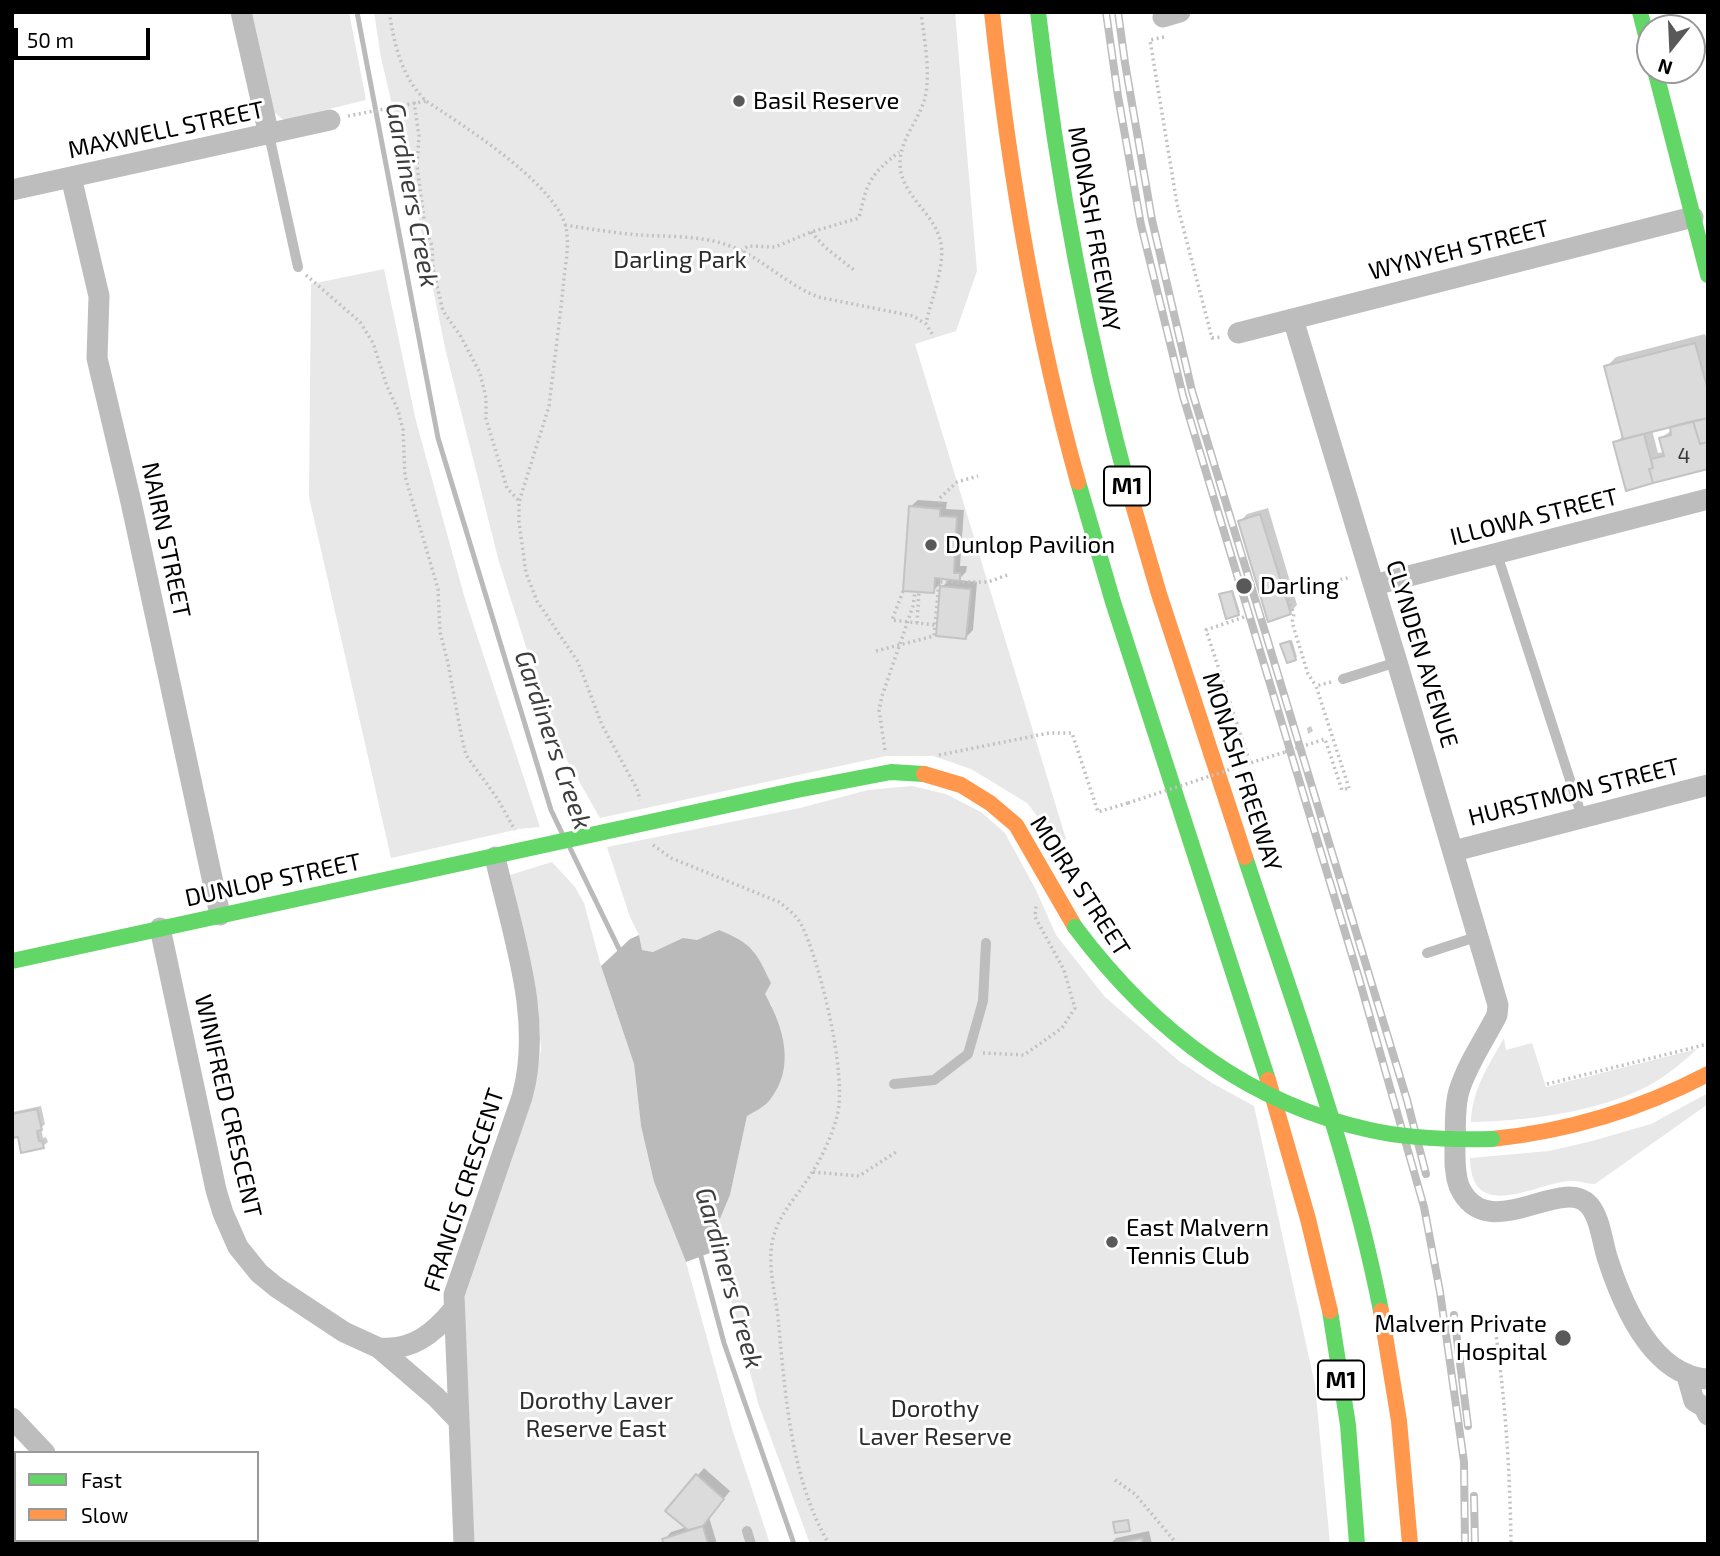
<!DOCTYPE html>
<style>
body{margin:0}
#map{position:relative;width:1720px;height:1556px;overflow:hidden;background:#fff;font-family:"Exo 2",sans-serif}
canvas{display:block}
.frame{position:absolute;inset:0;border:14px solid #000;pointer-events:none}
.legend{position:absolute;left:14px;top:1451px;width:245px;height:91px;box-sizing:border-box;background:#fff;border:2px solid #999;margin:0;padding:9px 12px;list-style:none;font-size:21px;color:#000}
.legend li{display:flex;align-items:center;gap:14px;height:35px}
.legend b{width:35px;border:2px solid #999}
.north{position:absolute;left:1636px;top:14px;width:70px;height:70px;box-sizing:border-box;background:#fff;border:2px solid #999;border-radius:50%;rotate:198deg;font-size:19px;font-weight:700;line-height:28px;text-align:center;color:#000}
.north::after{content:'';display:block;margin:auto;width:24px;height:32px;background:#595959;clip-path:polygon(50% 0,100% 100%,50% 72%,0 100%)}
.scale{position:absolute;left:14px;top:28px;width:136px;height:32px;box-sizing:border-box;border:4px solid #000;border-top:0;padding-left:9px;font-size:21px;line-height:24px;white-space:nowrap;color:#000;-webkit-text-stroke:5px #fff;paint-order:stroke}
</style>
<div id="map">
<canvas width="1720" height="1556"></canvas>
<div class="frame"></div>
<ul class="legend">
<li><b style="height:9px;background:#63d668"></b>Fast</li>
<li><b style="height:9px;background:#ff974d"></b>Slow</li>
</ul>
<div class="north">N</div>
<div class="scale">50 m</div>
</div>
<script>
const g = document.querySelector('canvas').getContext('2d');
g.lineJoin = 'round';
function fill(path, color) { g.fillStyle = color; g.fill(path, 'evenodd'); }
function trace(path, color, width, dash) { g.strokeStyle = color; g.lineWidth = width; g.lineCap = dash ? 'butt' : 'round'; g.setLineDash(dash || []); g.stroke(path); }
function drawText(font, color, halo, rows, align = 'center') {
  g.font = font + ' "Exo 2",sans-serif'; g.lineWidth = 6; g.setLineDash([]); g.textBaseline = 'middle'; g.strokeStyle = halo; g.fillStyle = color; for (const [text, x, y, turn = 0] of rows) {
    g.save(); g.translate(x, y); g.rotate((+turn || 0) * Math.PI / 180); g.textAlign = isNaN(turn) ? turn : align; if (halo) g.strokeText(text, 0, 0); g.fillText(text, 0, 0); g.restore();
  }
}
fill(new Path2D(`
 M 250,12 L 349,12 L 366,100 L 284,120 L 272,111 Z
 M 374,12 L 955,12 L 977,271 L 956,331 L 915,344 L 1066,839 L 1058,843 L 1027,803 L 971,769 L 933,756 L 886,756 L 600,818 L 556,741 L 499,562 L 446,352 L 415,201 L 381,58 Z
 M 384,269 L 416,421 L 465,599 L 540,827 L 519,829 L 391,858 L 309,497 L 311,284 Z
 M 912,786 L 946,794 L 981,812 L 1005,833 L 1036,890 L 1056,935 L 1105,997 L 1179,1061 L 1212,1083 L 1254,1106 L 1315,1385 L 1330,1544 L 810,1544 L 758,1403 L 714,1233 L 730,1195 L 747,1116 L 768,1102 L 772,1006 L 719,930 L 697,940 L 683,939 L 653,952 L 642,950 L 639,935 L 630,917 L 607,847 L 800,808 L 868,790 Z
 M 552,862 L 575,887 L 584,903 L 601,966 L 634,1064 L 641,1126 L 654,1182 L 686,1262 L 732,1429 L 770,1544 L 474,1544 L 464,1299 L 533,1095 L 541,1050 L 538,1005 L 510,875 Z
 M 1504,1038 L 1506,1050 L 1532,1043 L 1546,1087 L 1697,1049 C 1682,1063 1667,1075 1650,1085 C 1600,1112 1527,1121 1471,1122 C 1472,1090 1488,1066 1504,1038 Z
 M 1708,1093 L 1708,1104 L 1595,1184 C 1585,1184 1577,1180 1568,1181 C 1532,1185 1471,1223 1470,1158 L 1549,1151 L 1592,1141 L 1651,1124 Z`), '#e8e8e8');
fill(new Path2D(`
 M 719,930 C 753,944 756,952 771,983 L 765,994 C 784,1028 796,1068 769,1101 C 764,1107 754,1112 747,1116 L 730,1195 L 714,1233 L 718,1250 L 686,1262 L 654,1182 L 641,1126 L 634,1064 L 601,966 L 630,939 L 639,935 L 642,950 L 653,952 L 683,938 L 697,940 Z`), '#bababa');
fill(new Path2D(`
 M 1705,334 L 1708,344 L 1708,467 L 1627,488 L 1615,443 L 1624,435 L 1606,367 L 1616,357 ZM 1671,425 L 1672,430 L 1661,438 L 1664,452 L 1658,453 L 1652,430 Z
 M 918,500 L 947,502 L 946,509 L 964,510 L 960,566 L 967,566 L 966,572 L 958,580 L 977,582 L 973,630 L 966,637 L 942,587 L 951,578 L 941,577 L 940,584 L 933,591 L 910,507 Z
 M 1268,508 L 1297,605 L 1290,612 L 1240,522 L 1247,514 Z
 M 1233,590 L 1240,612 L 1238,614 L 1221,595 Z
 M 1292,640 L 1297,657 L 1288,661 L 1282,644 Z
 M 1311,726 L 1313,731 L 1308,734 L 1307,728 Z
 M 41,1106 L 45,1124 L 41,1128 L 43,1138 L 46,1137 L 48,1142 L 43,1146 L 12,1134 L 13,1112 Z
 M 704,1468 L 730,1491 L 709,1517 L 717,1544 L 665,1544 L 664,1540 L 671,1532 L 687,1527 L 668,1511 Z
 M 1149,1531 L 1152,1544 L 1110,1544 L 1116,1538 Z`), '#0003');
trace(new Path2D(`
 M 357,12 L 438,438 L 551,810 L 562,833
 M 570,848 L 622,955
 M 700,1253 L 724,1343 L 794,1544`), '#bababa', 5);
const building = new Path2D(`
 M 1695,343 L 1708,390 L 1708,418 L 1623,439 L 1604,366 Z
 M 1708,418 L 1708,442 L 1700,444 L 1693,421 Z
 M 1693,421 L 1700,444 L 1708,442 L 1708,469 L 1653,483 L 1649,469 L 1653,468 L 1651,459 L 1664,456 L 1659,438 L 1671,435 L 1670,427 Z
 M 1644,434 L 1653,468 L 1649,469 L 1653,483 L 1626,491 L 1613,442 Z
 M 909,506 L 940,509 L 940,516 L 957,517 L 954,573 L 960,573 L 960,581 L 935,578 L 934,593 L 903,591 Z
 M 1260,514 L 1291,614 L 1268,622 L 1238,521 Z
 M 940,586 L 971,589 L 966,639 L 936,636 Z
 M 1232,591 L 1239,615 L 1226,619 L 1219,594 Z
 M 1290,641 L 1296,660 L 1287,663 L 1280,644 Z
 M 37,1109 L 42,1130 L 37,1131 L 39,1141 L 42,1141 L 44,1148 L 21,1153 L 18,1137 L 12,1138 L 12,1114 Z
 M 696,1474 L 724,1499 L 703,1526 L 688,1530 L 665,1511 Z
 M 1128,1520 L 1130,1531 L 1115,1533 L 1113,1522 Z
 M 703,1526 L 708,1544 L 664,1544 L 662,1539 Z
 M 1142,1538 L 1143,1544 L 1113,1544 Z`);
fill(building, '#dbdbdb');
trace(building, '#c3c3c3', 2);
trace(new Path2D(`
 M 389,12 C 395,46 401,76 426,101 C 464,126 551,181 565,224 C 570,240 566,261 564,278 C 560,320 554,363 549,406 L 519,502 L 519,522 L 526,573 L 537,601 L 578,662 L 602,725 L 637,789 L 640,800
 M 921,12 C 924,40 931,71 925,98 C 919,120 899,141 900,164 C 901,195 932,211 940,239 C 947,262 931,300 926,323
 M 1164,37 L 1150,40 L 1177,204 L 1212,338 L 1222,337
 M 414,102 L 419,136 L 417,165 L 425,227 L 432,246 L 433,269 L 443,311 L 460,335 L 480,373 L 486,398 L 486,419 L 507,488 L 519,501
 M 348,116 L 426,101
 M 565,225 C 590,229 615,233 640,235 C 669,237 701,235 730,246 C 761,257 784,283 818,297 L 913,316 L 926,324 L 934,337
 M 811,232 L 826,248 L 854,270
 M 741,251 L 748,246 L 775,247 L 811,232 L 859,218 C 867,182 870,175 899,152
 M 306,275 L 360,322 L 373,343 L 387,386 L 398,410 L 403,430 L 405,476 L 438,589 L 440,632 L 448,663 L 462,739 L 466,755 L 497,798 L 515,830
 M 940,509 L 940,498 L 957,482 L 978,476
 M 1335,581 L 1351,577
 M 903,591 L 892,620 L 935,625
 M 1288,599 L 1294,614 L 1292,622 L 1308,674 L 1316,686
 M 1244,617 L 1206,630 L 1250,763 L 1285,752
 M 917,623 L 919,592
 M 876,651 L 934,636 L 939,582 L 988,582 L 1010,574
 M 1331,682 L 1316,686 L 1349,788
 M 885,750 L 879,710 L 882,696 L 913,606 L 915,592
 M 939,755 L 1049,733 L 1072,733 L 1098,812 L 1128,803
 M 653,845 L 671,858 L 779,902 C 787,908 796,915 801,924 C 820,961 848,1077 837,1116 C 832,1136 822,1157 811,1174 C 797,1197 777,1215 772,1243 C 768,1267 775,1293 778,1317 C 785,1391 790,1478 829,1544
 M 983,1053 L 1024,1055 L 1062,1028 L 1075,1008 L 1064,970 L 1035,917 L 1036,906
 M 1547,1084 L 1704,1045
 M 813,1172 L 859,1176 L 896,1152
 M 1494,1321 C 1505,1395 1510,1469 1511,1544
 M 1115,1480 L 1135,1494 L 1177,1544`), '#c2c2c2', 3.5, [2, 3.5]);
trace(new Path2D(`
 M 269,135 L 298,267
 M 1497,554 L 1582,817
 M 1343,679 L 1397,662
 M 1427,953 L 1479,936
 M 894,1084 L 934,1080 L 968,1054 L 983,1001 L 986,943
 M 747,1531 L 751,1544`), '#bdbdbd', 10);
trace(new Path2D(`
 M 241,12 L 269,135
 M 1163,17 L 1180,12
 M 71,177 L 99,296 L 97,358 L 131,502 L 220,915
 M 12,190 L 330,120
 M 1293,319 L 1397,662 L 1498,1005 L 1497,1015 C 1485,1039 1467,1064 1459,1091 C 1454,1107 1456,1126 1455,1144 C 1455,1158 1454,1172 1459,1186 C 1486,1248 1562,1174 1589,1205 C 1601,1219 1602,1243 1608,1260 C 1623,1306 1653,1376 1708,1379
 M 1238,333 L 1693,217
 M 1374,585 L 1708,499
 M 1454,851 L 1708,785
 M 160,928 L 216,1190 L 223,1213 L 238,1247 L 259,1273 L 276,1287 L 344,1332 L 379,1348 L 436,1397 L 458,1420
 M 379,1348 C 412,1351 433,1334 453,1310
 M 1687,1376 L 1694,1401 L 1704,1407 L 1708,1415
 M 12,1418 L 45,1453
 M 122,1540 L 125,1544
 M 464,1544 L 454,1295 L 522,1097 C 544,1019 512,933 495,857`), '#bdbdbd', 21);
trace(new Path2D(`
 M 1038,12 C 1057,177 1087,338 1131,498
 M 1640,12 L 1650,51
 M 1655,70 L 1708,275
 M 1078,482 L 1113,602 L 1268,1080
 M 1245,857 C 1294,1006 1351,1157 1381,1311
 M 12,961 L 797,790 L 891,772 L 924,774
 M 1330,1311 L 1348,1425 L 1357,1544`), '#63d668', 16);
trace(new Path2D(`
 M 992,12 C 1009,171 1035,328 1078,482
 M 1131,498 L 1159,594 L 1245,857
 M 924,774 L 961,785 L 990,803 L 1016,825 L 1075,927
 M 1268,1080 L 1308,1219 L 1330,1311
 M 1492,1139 C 1570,1131 1639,1110 1708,1074
 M 1381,1311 L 1399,1421 L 1410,1544`), '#ff974d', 16);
const rail = new Path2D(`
 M 1106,12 L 1118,96 L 1141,225 L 1183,396 L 1358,975 L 1424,1207 L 1440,1292 L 1464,1462 L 1465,1544
 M 1118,12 L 1125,63 L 1152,220 L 1192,391 L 1407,1100 L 1426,1174
 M 1454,1315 L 1468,1426
 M 1474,1496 L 1475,1544`);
trace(rail, '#bdbdbd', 8);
trace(rail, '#fff', 5, [16]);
trace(new Path2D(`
 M 1285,752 L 1325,739 L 1342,790 L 1349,788
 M 1128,803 L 1250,763`), '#c2c2c2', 3.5, [2, 3.5]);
trace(new Path2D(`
 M 1075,927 C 1149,1026 1246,1103 1370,1130 C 1410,1139 1451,1140 1492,1139`), '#63d668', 16);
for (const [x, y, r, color] of [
 [739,101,7,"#595959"],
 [931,545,7,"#595959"],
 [1244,586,9,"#595959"],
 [1112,1242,7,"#595959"],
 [1563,1338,9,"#595959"]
]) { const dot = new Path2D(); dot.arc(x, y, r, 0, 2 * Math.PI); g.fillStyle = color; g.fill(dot); trace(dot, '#fff', 2.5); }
drawText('21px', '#373737', null, [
 ["4",1684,456]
]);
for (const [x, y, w] of [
 [1127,486,46],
 [1341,1380,46]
]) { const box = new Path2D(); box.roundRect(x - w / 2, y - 19.5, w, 39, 5); g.fillStyle = '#fff'; g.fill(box); trace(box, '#000', 2); }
drawText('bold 23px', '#000', null, [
 ["M1",1127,486],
 ["M1",1341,1380]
]);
drawText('24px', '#000', '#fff', [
 ["Basil Reserve",753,101],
 ["Dunlop Pavilion",945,545],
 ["Darling",1260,586],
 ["East Malvern",1126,1228],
 ["Tennis Club",1126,1256],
 ["Malvern Private",1547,1324,"right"],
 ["Hospital",1547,1352,"right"]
], 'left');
drawText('24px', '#000', '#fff', [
 ["MAXWELL STREET",166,130,-12],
 ["MONASH FREEWAY",1094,229,80],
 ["WYNYEH STREET",1459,250,-14],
 ["ILLOWA STREET",1534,517,-14],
 ["NAIRN STREET",166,540,78],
 ["CLYNDEN AVENUE",1422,654,73],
 ["MONASH FREEWAY",1242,772,72],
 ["HURSTMON STREET",1574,792,-14],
 ["DUNLOP STREET",273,880,-12],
 ["MOIRA STREET",1080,886,57],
 ["WINIFRED CRESCENT",228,1106,77],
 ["FRANCIS CRESCENT",464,1190,-72]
]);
drawText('24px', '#2c2c2c', '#fff', [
 ["Darling Park",680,260],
 ["Dorothy Laver",596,1401],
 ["Reserve East",596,1429],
 ["Dorothy",935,1409],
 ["Laver Reserve",935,1437]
]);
drawText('italic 26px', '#3d3d3d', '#fff', [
 ["Gardiners Creek",412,195,79],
 ["Gardiners Creek",553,740,71],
 ["Gardiners Creek",729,1278,74]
]);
</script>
